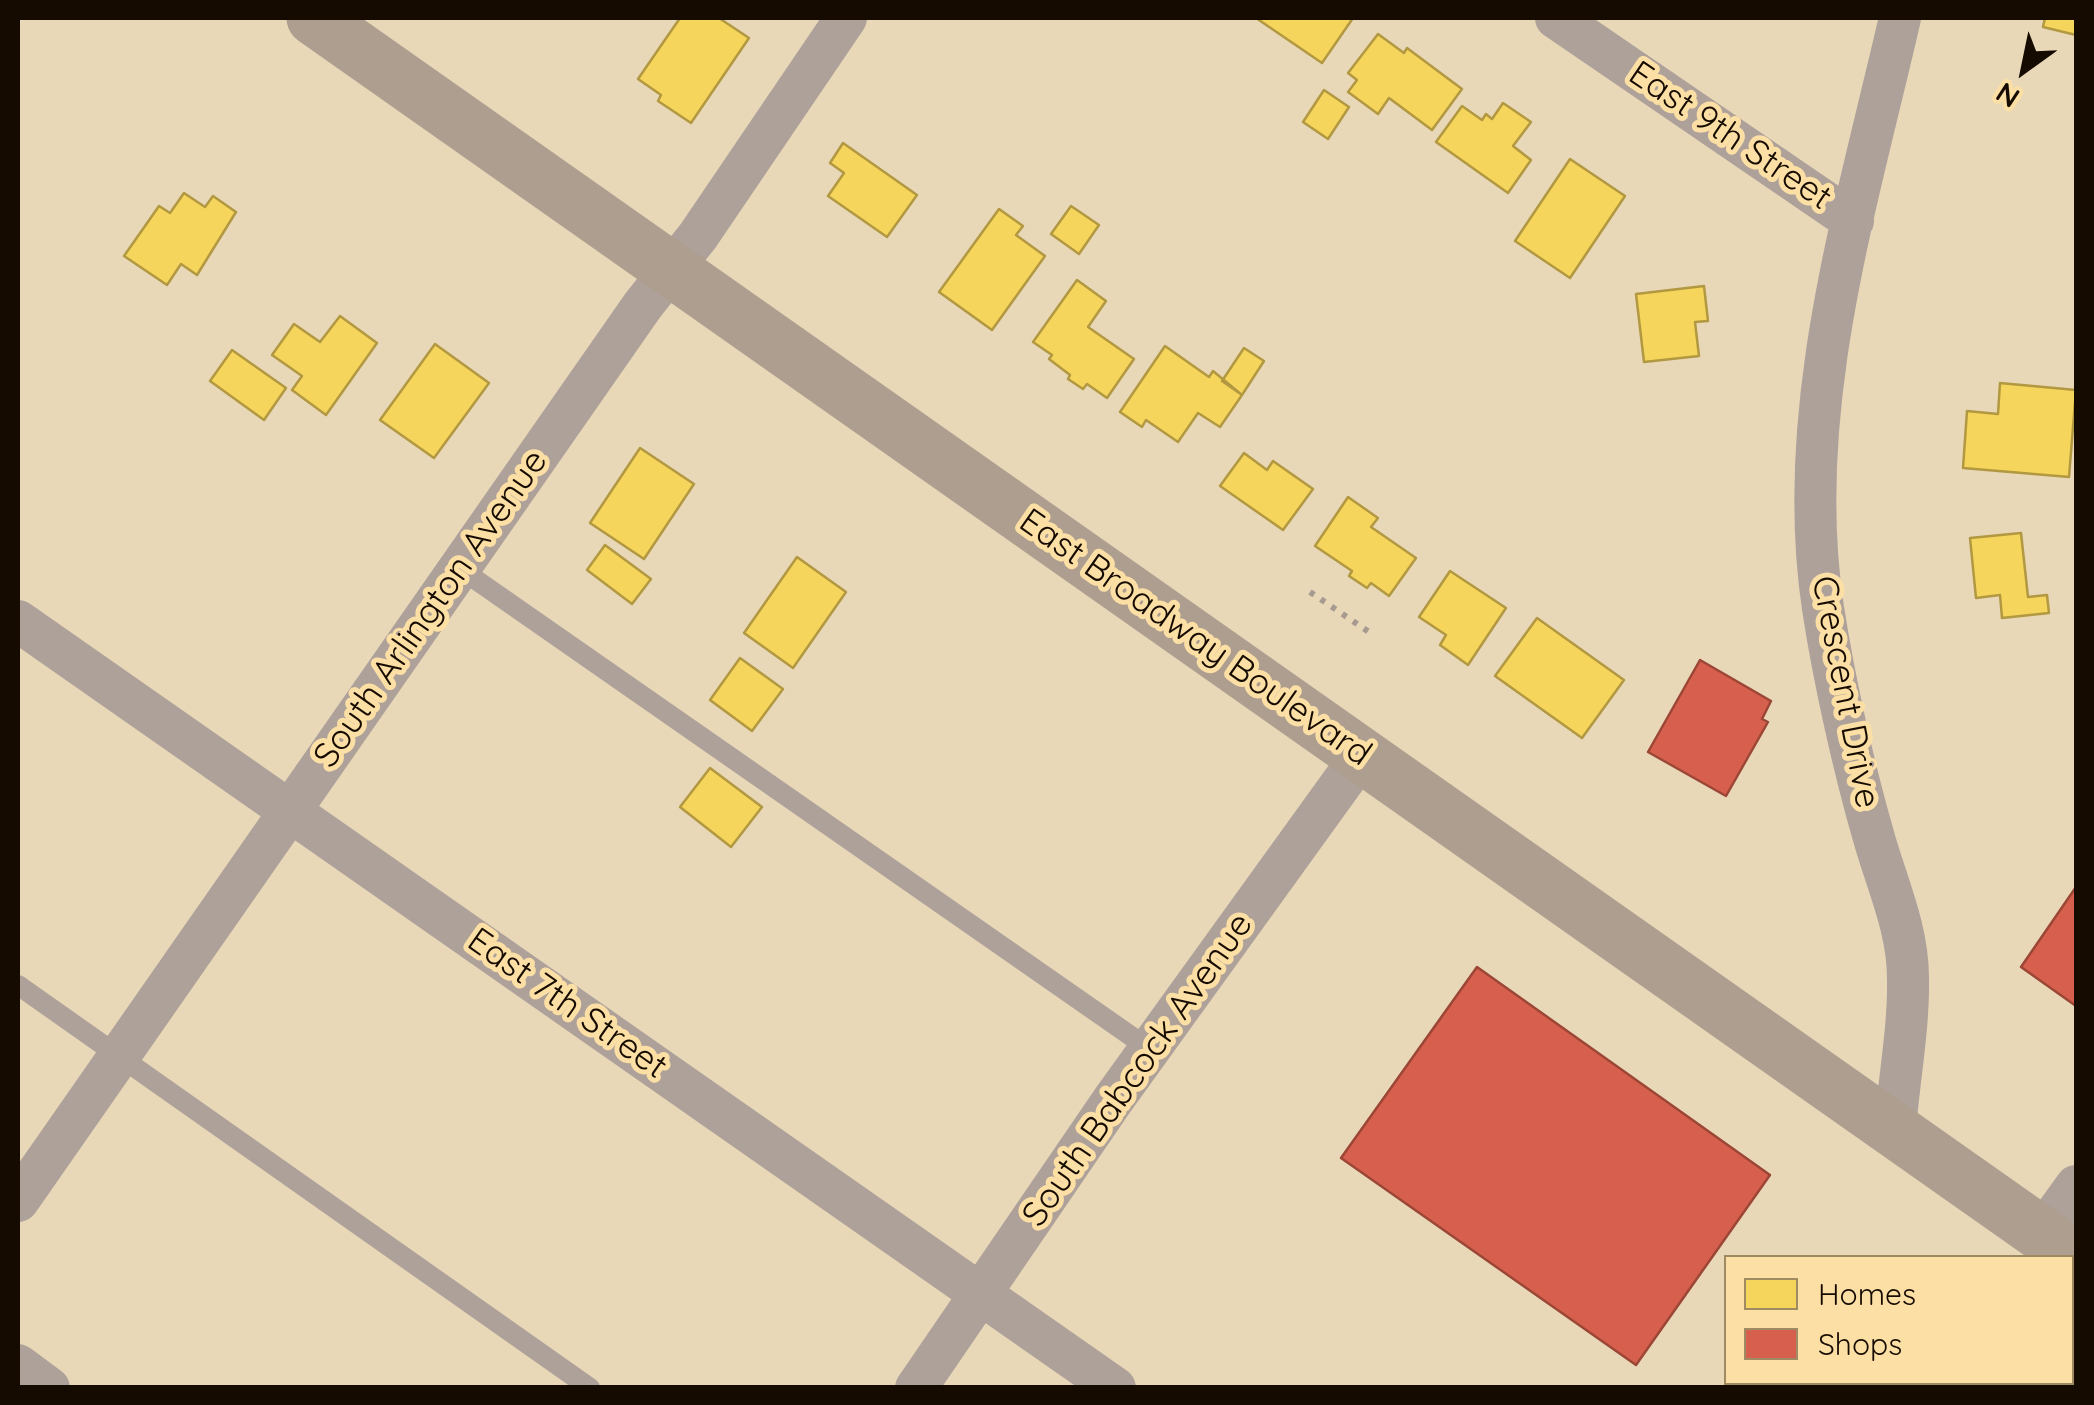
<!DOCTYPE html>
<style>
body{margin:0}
#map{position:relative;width:2094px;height:1405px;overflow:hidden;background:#e8d8b8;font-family:Quicksand,sans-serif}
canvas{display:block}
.frame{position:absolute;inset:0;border:20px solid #150b00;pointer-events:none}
.legend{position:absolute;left:1724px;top:1255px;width:350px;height:130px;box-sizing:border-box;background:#fcdfa4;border:2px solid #a08a62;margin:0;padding:12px 18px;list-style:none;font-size:30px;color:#150b00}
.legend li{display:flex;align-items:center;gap:20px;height:50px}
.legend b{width:50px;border:2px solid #a08a62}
.north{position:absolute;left:1974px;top:20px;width:100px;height:100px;-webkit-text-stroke:8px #fcdfa4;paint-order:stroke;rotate:213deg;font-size:28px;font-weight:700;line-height:40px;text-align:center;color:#150b00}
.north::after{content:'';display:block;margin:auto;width:35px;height:45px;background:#150b00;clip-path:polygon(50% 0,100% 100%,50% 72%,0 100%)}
</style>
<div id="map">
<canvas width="2094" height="1405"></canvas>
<div class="frame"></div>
<ul class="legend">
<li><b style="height:28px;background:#f6d55c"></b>Homes</li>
<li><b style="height:28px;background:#d6604d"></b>Shops</li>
</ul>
<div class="north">N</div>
</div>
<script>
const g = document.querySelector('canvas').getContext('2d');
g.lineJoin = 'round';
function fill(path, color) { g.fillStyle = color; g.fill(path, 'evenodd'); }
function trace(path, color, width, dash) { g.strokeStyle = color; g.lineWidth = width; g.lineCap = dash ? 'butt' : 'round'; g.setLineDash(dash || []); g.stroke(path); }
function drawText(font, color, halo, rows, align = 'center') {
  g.font = font + ' Quicksand,sans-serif'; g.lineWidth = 10; g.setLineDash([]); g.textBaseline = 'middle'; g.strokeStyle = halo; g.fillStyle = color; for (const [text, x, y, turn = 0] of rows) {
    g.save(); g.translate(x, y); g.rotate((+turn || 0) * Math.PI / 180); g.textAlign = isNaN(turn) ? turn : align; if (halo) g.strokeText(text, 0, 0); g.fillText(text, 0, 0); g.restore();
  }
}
const homes = new Path2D(`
 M 680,18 L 719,18 L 749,38 L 691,123 L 658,101 L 661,95 L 638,79 Z
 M 1256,18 L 1353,18 L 1322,63 Z
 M 2045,18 L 2076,18 L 2076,35 L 2043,27 Z
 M 1378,34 L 1404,53 L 1407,48 L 1462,89 L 1432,130 L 1389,98 L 1378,114 L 1348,92 L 1357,80 L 1348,73 Z
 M 1324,90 L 1349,107 L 1328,139 L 1303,122 Z
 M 1503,103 L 1531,122 L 1513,146 L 1531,160 L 1508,193 L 1436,142 L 1462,106 L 1482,120 L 1486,114 L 1492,119 Z
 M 843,143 L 917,195 L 887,237 L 828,196 L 844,173 L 830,163 Z
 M 1570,159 L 1625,196 L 1570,278 L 1515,241 Z
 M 184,193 L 205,207 L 213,196 L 236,212 L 197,275 L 181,264 L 167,285 L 124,256 L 159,206 L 170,213 Z
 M 1071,206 L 1099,225 L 1079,254 L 1051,234 Z
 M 999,209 L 1023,226 L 1016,235 L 1045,256 L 992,330 L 939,292 Z
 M 1077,280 L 1106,301 L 1088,327 L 1134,359 L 1107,398 L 1087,384 L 1083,389 L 1068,379 L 1070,375 L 1049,359 L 1052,355 L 1033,342 Z
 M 1704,286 L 1708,321 L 1695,322 L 1699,356 L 1644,362 L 1636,294 Z
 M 340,316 L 377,343 L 326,415 L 292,390 L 302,376 L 272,355 L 294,324 L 320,342 Z
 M 435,344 L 489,383 L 434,458 L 380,420 Z
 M 1165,346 L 1209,377 L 1213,371 L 1242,395 L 1220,427 L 1198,413 L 1178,442 L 1146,420 L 1142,427 L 1120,412 Z
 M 1244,348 L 1264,361 L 1242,395 L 1222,381 Z
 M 232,350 L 286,388 L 264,420 L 210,381 Z
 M 2000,383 L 2076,390 L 2069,477 L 1963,468 L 1967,411 L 1998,414 Z
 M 640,448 L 694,484 L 644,559 L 590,523 Z
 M 1244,453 L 1267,470 L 1273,461 L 1313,489 L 1283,530 L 1220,486 Z
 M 1348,497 L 1378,518 L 1371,527 L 1416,558 L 1389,596 L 1371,583 L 1367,588 L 1349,576 L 1352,571 L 1315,546 Z
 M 2021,533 L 2028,597 L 2047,595 L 2049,613 L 2002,618 L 2000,595 L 1976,598 L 1970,538 Z
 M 605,545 L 651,579 L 632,604 L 587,570 Z
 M 797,557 L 846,592 L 793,668 L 744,633 Z
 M 1450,571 L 1506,608 L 1468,665 L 1440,645 L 1446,635 L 1419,617 Z
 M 1537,618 L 1624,680 L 1582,738 L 1495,676 Z
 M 740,658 L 783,689 L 752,731 L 710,700 Z
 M 710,768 L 762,807 L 731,847 L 680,807 Z`);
fill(homes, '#f6d55c');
trace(homes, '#b29840', 2.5);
const shops = new Path2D(`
 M 1700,660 L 1771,701 L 1762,719 L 1768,722 L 1726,796 L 1648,752 Z
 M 2076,887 L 2076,1006 L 2021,967 Z
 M 1477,967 L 1770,1175 L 1636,1365 L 1341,1158 Z`);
fill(shops, '#d6604d');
trace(shops, '#9c4636', 2.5);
trace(new Path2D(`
 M 1310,592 L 1372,634`), '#a79b91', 6, [5, 8]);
trace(new Path2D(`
 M 459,568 L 1151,1050
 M 18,985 L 590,1388`), '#aea19a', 20);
trace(new Path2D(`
 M 1556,18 L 1853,221
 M 18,621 L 1115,1388
 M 1895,1129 C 1899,1079 1909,1027 1908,978 C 1908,929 1887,884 1874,838 C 1854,769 1834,680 1823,608 C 1793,410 1856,209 1900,18
 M 18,1201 L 643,305 L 698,236 L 846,18
 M 2042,1233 L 2076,1186
 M 18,1365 L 49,1388
 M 916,1388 L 1113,1100 L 1362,755`), '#aea19a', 42);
trace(new Path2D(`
 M 1938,1388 L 1941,1382`), '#aea19a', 52);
trace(new Path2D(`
 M 314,18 L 2076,1258`), '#ae9e90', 55);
drawText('35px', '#150b00', '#fcdfa4', [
 ["East 9th Street",1730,136,34],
 ["South Arlington Avenue",431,609,-55],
 ["East Broadway Boulevard",1195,638,35],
 ["Crescent Drive",1845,692,79],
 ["East 7th Street",567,1004,35],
 ["South Babcock Avenue",1138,1070,-55]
]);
</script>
